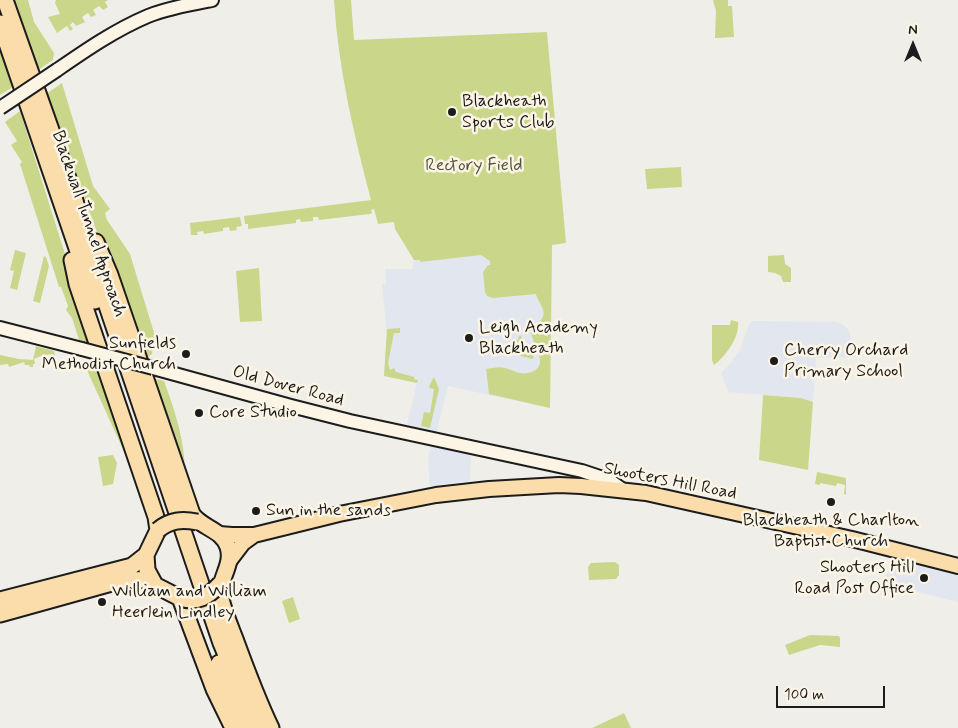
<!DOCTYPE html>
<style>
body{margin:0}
#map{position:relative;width:958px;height:728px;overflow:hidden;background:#f0eee9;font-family:Mynerve,sans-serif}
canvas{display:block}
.north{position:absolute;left:888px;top:20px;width:50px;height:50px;-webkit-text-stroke:4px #fcf5e5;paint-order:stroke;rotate:0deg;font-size:14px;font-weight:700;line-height:20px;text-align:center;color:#1c1c1c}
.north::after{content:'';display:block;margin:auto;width:18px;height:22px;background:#1c1c1c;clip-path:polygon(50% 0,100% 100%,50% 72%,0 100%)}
.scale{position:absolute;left:776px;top:686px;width:109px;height:22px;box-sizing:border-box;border:2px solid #1c1c1c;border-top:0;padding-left:6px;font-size:15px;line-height:18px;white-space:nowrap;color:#1c1c1c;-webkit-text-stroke:4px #fcf5e5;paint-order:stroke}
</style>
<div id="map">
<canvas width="958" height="728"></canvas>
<div class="north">N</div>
<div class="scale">100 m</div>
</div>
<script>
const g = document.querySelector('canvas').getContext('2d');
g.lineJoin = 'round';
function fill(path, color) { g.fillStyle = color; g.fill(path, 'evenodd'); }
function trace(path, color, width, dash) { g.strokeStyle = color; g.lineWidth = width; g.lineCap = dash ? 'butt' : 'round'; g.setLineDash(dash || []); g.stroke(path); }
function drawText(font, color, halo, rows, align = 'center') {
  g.font = font + ' Mynerve,sans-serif'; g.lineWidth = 5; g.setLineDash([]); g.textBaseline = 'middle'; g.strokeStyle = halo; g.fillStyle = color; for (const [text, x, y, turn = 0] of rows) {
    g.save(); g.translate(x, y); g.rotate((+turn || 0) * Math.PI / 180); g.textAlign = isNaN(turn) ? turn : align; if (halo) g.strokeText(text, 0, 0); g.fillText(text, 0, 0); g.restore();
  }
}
fill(new Path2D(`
 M 552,245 L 550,408 L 448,386 L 436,433 L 406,428 L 417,383 L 384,376 L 387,333 L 382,284 L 386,284 L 385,269 L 412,269 L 414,260 Z
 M 753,321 L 836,322 L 844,325 L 849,331 L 856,357 L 816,358 L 813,402 L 801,398 L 728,392 L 721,373 L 730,364 L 740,350 L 749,324 Z
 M 431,444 L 471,454 L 470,481 L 430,486 L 428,461 Z
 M 893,555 L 958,573 L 958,602 L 889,585 L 886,577 Z`), '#e2e6ee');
fill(new Path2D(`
 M 15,0 L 28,0 L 34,22 L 54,53 L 53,60 L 38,70 Z
 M 56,0 L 108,0 L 105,2 L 108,7 L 103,10 L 99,6 L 93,10 L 96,15 L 91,17 L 88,13 L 82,17 L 85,22 L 76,26 L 73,22 L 70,25 L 73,29 L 70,31 L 67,26 L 57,33 L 48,17 L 60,14 L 55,3 Z
 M 334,0 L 351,0 L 354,40 L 547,32 L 566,243 L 552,245 L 550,408 L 489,394 L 486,369 C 492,368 499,366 505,368 C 513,370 519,375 528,373 C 555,367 528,341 531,327 C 534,325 539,323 541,320 C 549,312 537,301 536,294 L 493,298 L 487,296 L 485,292 L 483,272 L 488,265 L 490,265 L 490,261 L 481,255 L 420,262 L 420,260 L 414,260 L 395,229 L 394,222 L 378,224 L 374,209 L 371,210 L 372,213 L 370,214 L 319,220 L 318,217 L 313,217 L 313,221 L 301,222 L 300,219 L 296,220 L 296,223 L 248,229 L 248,224 L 245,224 L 244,216 L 371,200 C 354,135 338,68 334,0 Z
 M 713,0 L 728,0 L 728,6 L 732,6 L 734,37 L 715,38 L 716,11 Z
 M 0,50 L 13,87 L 0,95 Z
 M 62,83 L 93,186 L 110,209 L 105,213 L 107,220 L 130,254 L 155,336 L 152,354 L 146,358 L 143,357 L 46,94 Z
 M 20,111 L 93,343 L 79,340 L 72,318 L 66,310 L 68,306 L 61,287 L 59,287 L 20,164 L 22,162 L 11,145 L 17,141 L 5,122 Z
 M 681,167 L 682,187 L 647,189 L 645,169 Z
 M 240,217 L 242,226 L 236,227 L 237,230 L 230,231 L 229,227 L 223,228 L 223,231 L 204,234 L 203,231 L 197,232 L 198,235 L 191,235 L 190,223 Z
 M 15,250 L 26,253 L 17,290 L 10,288 L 14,271 L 10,270 Z
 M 784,255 L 785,264 L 791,268 L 791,282 L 783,282 L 781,276 L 775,273 L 768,272 L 768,256 Z
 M 44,256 L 46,257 L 49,266 L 40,303 L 33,301 Z
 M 259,268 L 262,321 L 240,322 L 236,271 Z
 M 731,320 L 738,322 C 740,337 725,357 714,365 L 712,360 L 712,325 L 730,325 Z
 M 400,328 L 400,333 L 394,333 L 388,363 L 390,370 L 394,368 L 396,372 L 414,377 L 414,379 L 418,380 L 417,383 L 384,376 L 387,329 Z
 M 520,335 L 534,357 L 532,359 L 514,354 L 515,345 Z
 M 36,346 L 54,351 L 56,360 L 54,360 L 52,354 L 45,355 L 46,362 L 43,362 L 41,356 L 34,359 L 35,364 L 33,364 L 33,367 L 30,367 L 29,365 L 25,365 L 24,362 L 9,367 L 8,364 L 0,365 L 0,355 L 19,359 L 33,360 Z
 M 92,362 L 100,364 L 149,507 L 86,368 Z
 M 149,377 L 164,381 C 175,411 185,441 185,473 Z
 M 434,377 L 439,389 L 430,428 L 421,426 L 424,412 L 430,413 L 434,389 L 429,388 L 430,384 Z
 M 763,395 L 801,398 L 813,402 L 808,470 L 759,460 Z
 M 113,455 L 117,463 L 113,484 L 103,486 L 98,457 Z
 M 817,472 L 846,478 L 846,495 L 844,494 L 845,485 L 837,483 L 836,486 L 820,483 L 820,485 L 815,484 Z
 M 615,562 L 619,565 L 619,575 L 616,579 L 589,580 L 588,567 L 591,563 Z
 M 293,597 L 300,619 L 289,623 L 282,601 Z
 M 810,635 L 839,636 L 840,638 L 840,647 L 820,645 L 789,655 L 785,645 Z
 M 624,713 L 631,728 L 592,728 Z`), '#cad78b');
const secondary = new Path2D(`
 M 57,70 C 86,50 115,30 148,16 C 168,8 191,4 212,0
 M 0,328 L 82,349
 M 153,368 L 291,406 L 350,421 L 582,471 L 609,480 L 623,490`);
const primary = new Path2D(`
 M 219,534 L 232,535 L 254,535 L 339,514 L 436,495 L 489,489 L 559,485 L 581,486 L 646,493 L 852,539 L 958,566
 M 230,560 L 243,543 L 254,535`);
const highway = new Path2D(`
 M 5,0 L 69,181 L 105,300 L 221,643 L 256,728
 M 0,23 L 95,301
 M 96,242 L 110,275 L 192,514 C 201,528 222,529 228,547 C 234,566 217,579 221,599 C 224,612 230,626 235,639 C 246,669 257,699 271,728
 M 72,260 L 77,284 L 156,517 L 158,530 L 146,555 L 147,570 L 154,583
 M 0,600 L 132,566 L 146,555
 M 0,614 L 126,579 L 145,580 L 180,598 L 214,689 L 233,728
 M 219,663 L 245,728`);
trace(secondary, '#1c1c1c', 16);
trace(primary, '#1c1c1c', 18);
trace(highway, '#1c1c1c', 19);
trace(secondary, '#fcf5e5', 12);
trace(primary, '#faddab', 14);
trace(highway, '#faddab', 15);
const secondaryBridge = new Path2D(`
 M 0,108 L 57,70
 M 82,349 L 153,368`);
const highwayBridge = new Path2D(`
 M 158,530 C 170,520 182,519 197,522
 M 180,598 C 197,604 209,596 220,584`);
trace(secondaryBridge, '#1c1c1c', 16, []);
trace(highwayBridge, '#1c1c1c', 19, []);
trace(secondaryBridge, '#fcf5e5', 12);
trace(highwayBridge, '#faddab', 15);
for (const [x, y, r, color] of [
 [452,112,5,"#1c1c1c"],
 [469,338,5,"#1c1c1c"],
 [186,354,5,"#1c1c1c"],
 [774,361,5,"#1c1c1c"],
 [199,413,5,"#1c1c1c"],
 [831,502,5,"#1c1c1c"],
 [256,511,5,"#1c1c1c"],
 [924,578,5,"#1c1c1c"],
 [102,602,5,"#1c1c1c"]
]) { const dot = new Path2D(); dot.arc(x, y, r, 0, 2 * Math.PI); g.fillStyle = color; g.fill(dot); trace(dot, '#fcf5e5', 2); }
drawText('18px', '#1c1c1c', '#fcf5e5', [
 ["Blackheath",462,102],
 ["Sports Club",462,123],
 ["Leigh Academy",479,328],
 ["Blackheath",479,349],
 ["Sunfields",176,344,"right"],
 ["Methodist Church",176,365,"right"],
 ["Cherry Orchard",784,351],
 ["Primary School",784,372],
 ["Core Studio",209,413],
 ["Sun in the sands",266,511],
 ["Blackheath & Charlton",831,521,"center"],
 ["Baptist Church",831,542,"center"],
 ["Shooters Hill",914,568,"right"],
 ["Road Post Office",914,589,"right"],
 ["William and William",112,592],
 ["Heerlein Lindley",112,613]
], 'left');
drawText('18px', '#50543d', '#fcf5e5', [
 ["Rectory Field",474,166]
]);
drawText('18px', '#1c1c1c', '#fcf5e5', [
 ["Blackwall Tunnel Approach",88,224,71],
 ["Old Dover Road",288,387,15],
 ["Shooters Hill Road",670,482,11]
]);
</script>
